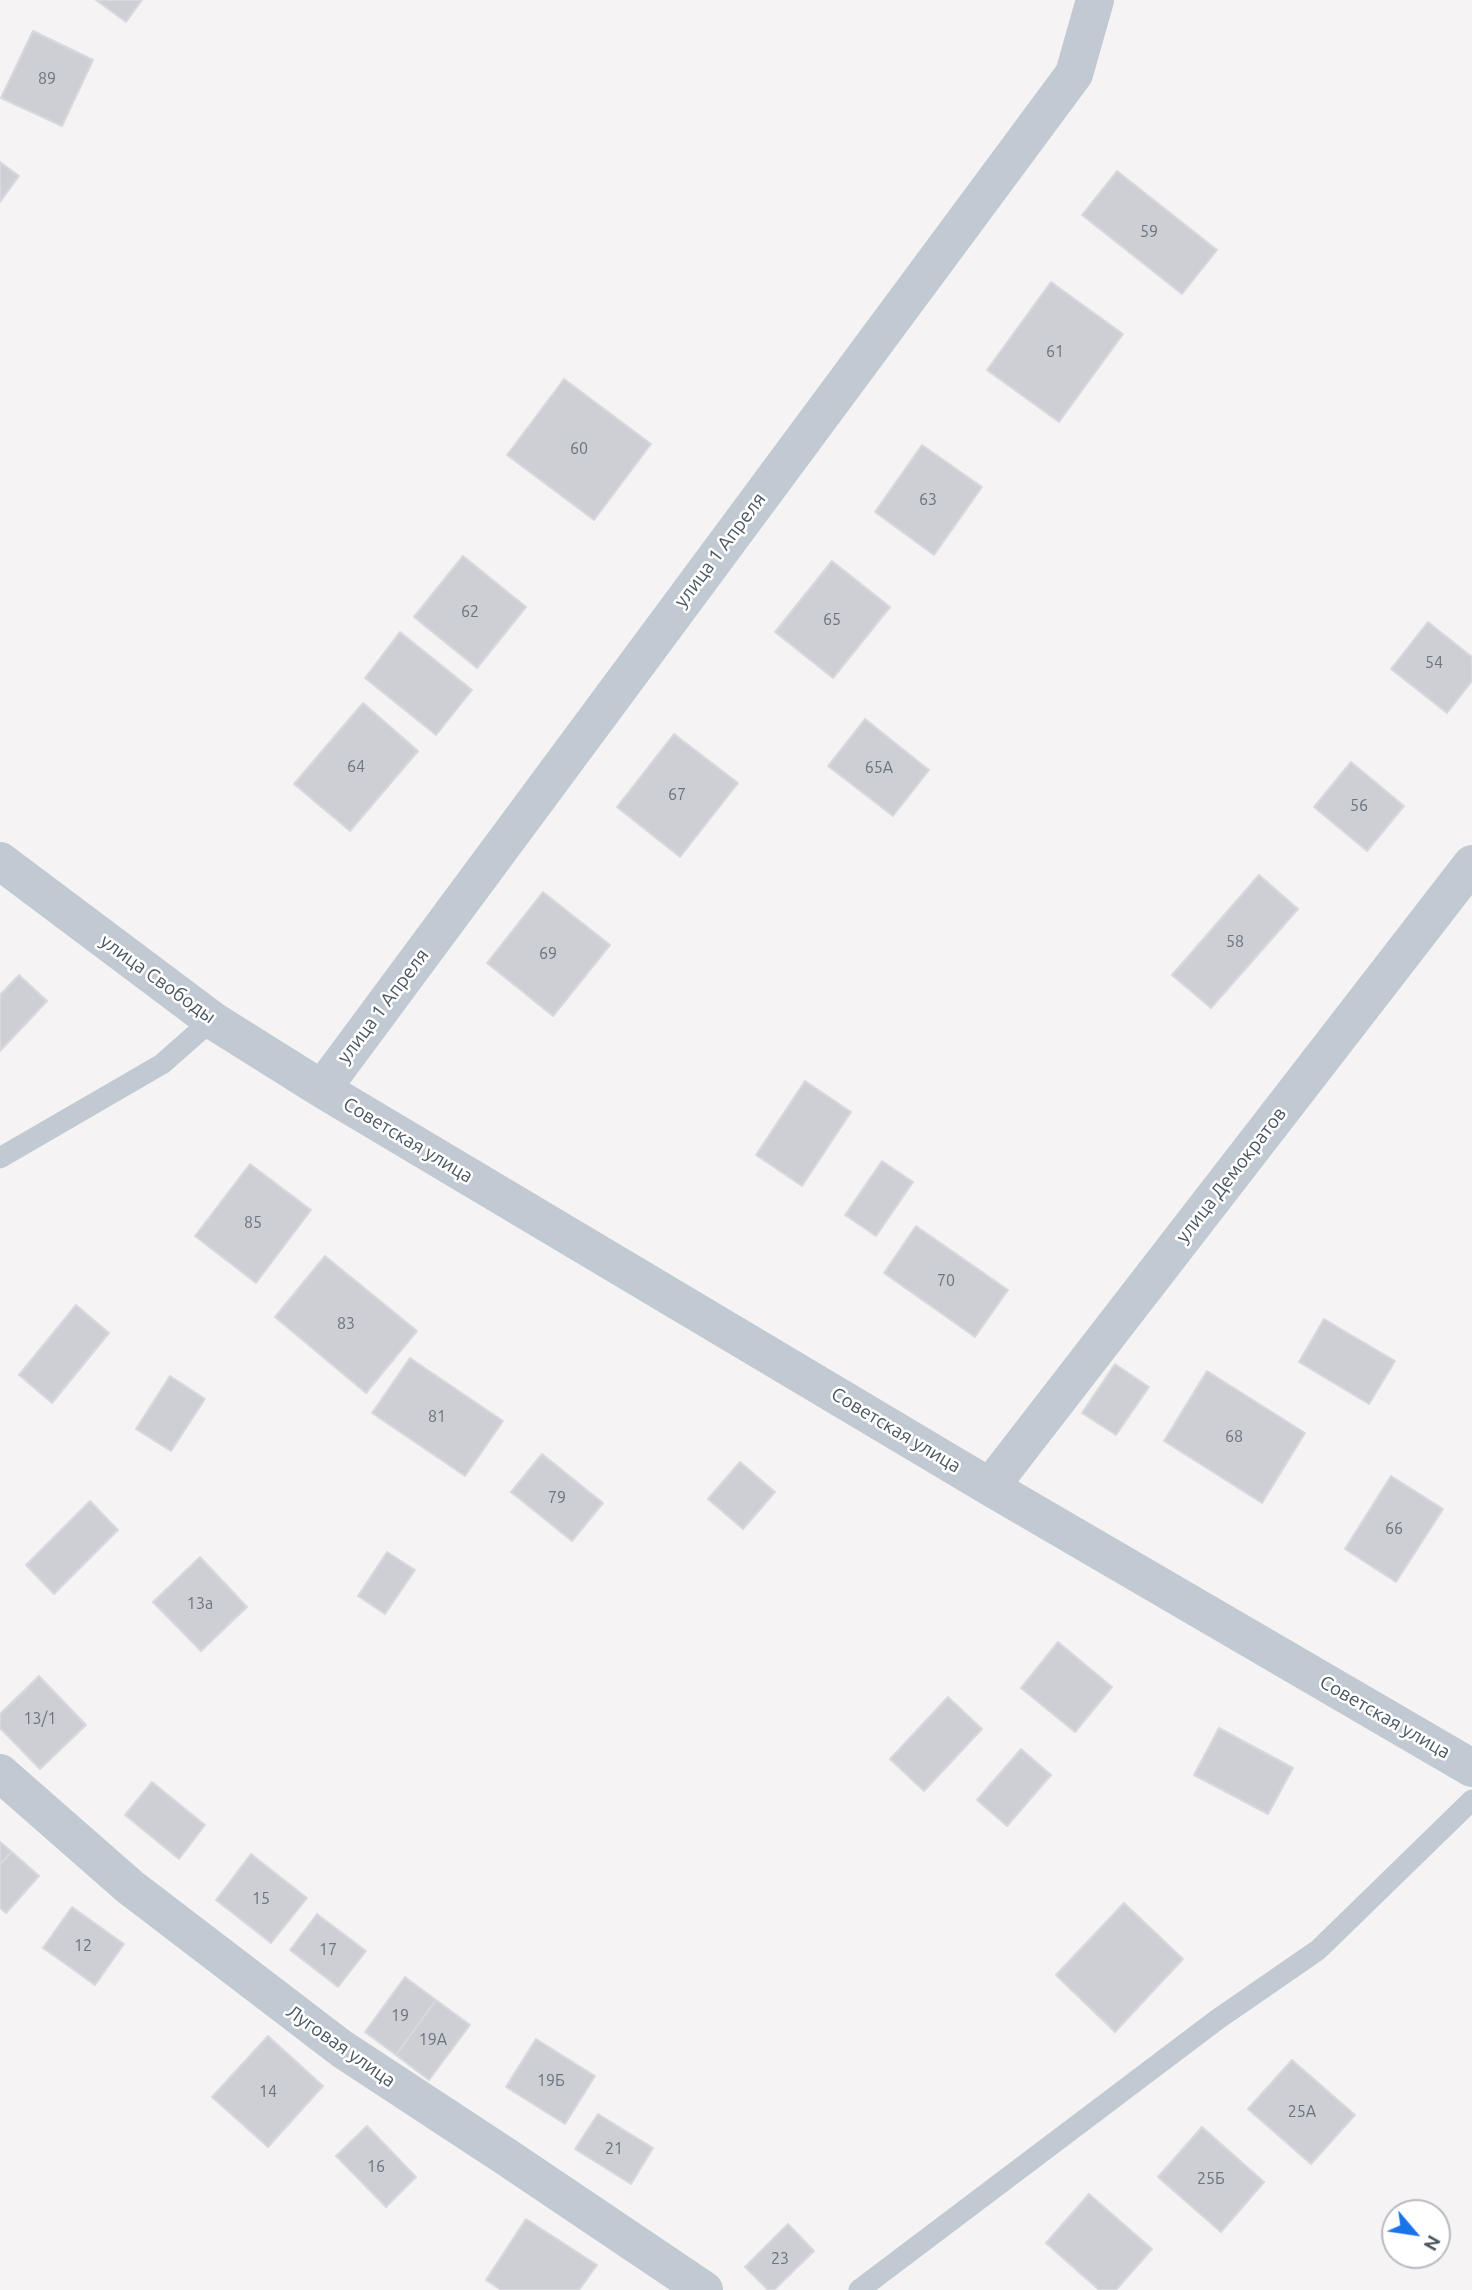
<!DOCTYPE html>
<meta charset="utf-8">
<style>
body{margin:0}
#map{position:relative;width:1472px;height:2290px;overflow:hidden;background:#f5f3f3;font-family:Ubuntu,sans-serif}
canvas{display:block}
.north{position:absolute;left:1381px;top:2199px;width:70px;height:70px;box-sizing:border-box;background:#fff;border:2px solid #b7bbc0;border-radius:50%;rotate:119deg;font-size:19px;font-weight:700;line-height:28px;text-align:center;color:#4a5661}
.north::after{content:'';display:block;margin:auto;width:24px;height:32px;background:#1a73e8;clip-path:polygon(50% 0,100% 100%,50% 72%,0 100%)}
</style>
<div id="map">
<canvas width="1472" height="2290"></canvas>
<div class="north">N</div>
</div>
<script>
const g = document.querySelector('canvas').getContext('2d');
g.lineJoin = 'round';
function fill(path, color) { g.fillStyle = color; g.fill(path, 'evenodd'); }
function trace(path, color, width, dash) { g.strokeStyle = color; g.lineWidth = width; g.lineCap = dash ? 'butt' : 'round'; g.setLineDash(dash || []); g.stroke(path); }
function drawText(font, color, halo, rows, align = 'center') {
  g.font = font + ' Ubuntu,sans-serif'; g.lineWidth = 5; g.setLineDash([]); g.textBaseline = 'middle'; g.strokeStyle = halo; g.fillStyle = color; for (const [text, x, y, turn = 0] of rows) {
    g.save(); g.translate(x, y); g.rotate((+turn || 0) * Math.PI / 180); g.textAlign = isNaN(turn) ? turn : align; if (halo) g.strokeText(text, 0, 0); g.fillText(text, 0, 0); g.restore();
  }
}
const building = new Path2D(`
 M 96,0 L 142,0 L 126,22 Z
 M 33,31 L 93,60 L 62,126 L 1,98 Z
 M 0,162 L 19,176 L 0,202 Z
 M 1117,171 L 1217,250 L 1182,294 L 1082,215 Z
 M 1051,282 L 1123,334 L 1059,422 L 987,370 Z
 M 564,379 L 651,444 L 594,520 L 507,455 Z
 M 922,445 L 982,487 L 934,555 L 875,512 Z
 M 463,556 L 526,607 L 477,668 L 414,617 Z
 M 832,561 L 890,607 L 833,678 L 775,632 Z
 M 1428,622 L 1472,657 L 1472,681 L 1447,713 L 1391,669 Z
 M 400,632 L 472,690 L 436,735 L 365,678 Z
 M 363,703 L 418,751 L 350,831 L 294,784 Z
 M 865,719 L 929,770 L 893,816 L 828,766 Z
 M 674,734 L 738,783 L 680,857 L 617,807 Z
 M 1351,762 L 1404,806 L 1367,851 L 1314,807 Z
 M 1259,875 L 1298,909 L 1211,1008 L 1172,975 Z
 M 543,892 L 610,945 L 553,1016 L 487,963 Z
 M 19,975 L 47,1001 L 0,1051 L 0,995 Z
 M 805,1081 L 851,1112 L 802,1186 L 756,1155 Z
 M 882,1161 L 913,1182 L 876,1236 L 845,1215 Z
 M 250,1164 L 311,1210 L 256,1283 L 195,1236 Z
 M 916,1226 L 1008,1290 L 975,1337 L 884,1273 Z
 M 325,1256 L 417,1331 L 366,1393 L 275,1317 Z
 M 76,1305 L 109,1333 L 52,1403 L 19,1375 Z
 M 1324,1319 L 1395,1361 L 1369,1404 L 1299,1362 Z
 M 410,1358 L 503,1421 L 465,1476 L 372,1413 Z
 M 1115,1364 L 1149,1387 L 1116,1435 L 1082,1413 Z
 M 1207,1371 L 1305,1433 L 1262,1503 L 1164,1441 Z
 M 170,1376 L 205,1399 L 171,1451 L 136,1429 Z
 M 542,1454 L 603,1503 L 572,1541 L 511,1492 Z
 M 740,1462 L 775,1492 L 743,1529 L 708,1499 Z
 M 1391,1476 L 1443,1509 L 1396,1582 L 1345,1549 Z
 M 90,1501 L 118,1530 L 54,1594 L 26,1565 Z
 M 387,1552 L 415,1570 L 385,1614 L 358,1596 Z
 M 200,1557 L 247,1607 L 201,1651 L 153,1602 Z
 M 1058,1642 L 1112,1687 L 1075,1732 L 1021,1688 Z
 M 39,1676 L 86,1725 L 40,1769 L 0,1728 L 0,1714 Z
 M 948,1697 L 982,1729 L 924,1791 L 890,1759 Z
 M 1219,1728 L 1293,1768 L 1268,1814 L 1194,1775 Z
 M 1021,1749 L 1051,1775 L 1007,1826 L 977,1800 Z
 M 152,1782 L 205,1825 L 179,1859 L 125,1815 Z
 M 0,1842 L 12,1852 L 0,1864 Z
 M 12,1852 L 39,1876 L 6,1913 L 0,1908 L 0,1864 Z
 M 251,1854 L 307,1898 L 271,1943 L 216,1900 Z
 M 1124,1903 L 1183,1959 L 1115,2032 L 1056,1975 Z
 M 72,1907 L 124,1944 L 95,1985 L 43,1948 Z
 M 317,1914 L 366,1951 L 338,1987 L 290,1950 Z
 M 405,1977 L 436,2000 L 396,2055 L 365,2032 Z
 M 436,2000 L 470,2025 L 429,2080 L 396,2055 Z
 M 268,2036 L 323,2086 L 268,2147 L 212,2097 Z
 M 536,2039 L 595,2076 L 565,2124 L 506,2087 Z
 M 1292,2060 L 1355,2115 L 1311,2164 L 1248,2109 Z
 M 598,2114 L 653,2148 L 631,2184 L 575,2149 Z
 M 367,2126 L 416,2177 L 386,2207 L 336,2156 Z
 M 1202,2127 L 1264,2182 L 1221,2232 L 1158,2177 Z
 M 1089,2194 L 1152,2249 L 1116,2290 L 1099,2290 L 1046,2243 Z
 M 526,2219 L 597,2265 L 579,2290 L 501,2290 L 486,2280 Z
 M 788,2224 L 814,2251 L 774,2290 L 768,2290 L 745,2267 Z`);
fill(building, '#cdcfd5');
trace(building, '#d7d9de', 2);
trace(new Path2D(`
 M 0,1158 L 162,1064 L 212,1020
 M 859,2290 L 1218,2019 L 1318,1950 L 1472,1800`), '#c1cad2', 21);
trace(new Path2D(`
 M 0,861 L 212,1020 L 322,1089 L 990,1487 L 1472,1768
 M 322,1089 L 1074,74 L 1095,0
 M 990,1487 L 1472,864
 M 0,1773 L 130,1887 L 342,2049 L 505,2156 L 704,2290`), '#c1cad2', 38);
drawText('16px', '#6b747e', null, [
 ["89",47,79],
 ["59",1149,232],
 ["61",1055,352],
 ["60",579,449],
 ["63",928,500],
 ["62",470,612],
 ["65",832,620],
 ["54",1434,663],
 ["64",356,767],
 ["65А",879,768],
 ["67",677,795],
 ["56",1359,806],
 ["58",1235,942],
 ["69",548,954],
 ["85",253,1223],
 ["70",946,1281],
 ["83",346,1324],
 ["81",437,1417],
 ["68",1234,1437],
 ["79",557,1498],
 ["66",1394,1529],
 ["13а",200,1604],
 ["13/1",40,1719],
 ["15",261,1899],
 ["12",83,1946],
 ["17",328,1950],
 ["19",400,2016],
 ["19А",433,2040],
 ["19Б",551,2081],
 ["14",268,2092],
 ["25А",1302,2112],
 ["21",614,2149],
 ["16",376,2167],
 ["25Б",1211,2179],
 ["23",780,2259]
]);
drawText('19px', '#4a5661', '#fff', [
 ["улица 1 Апреля",720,550,-53],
 ["улица Свободы",158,979,36],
 ["улица 1 Апреля",383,1006,-53],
 ["Советская улица",408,1140,31],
 ["улица Демократов",1231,1175,-52],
 ["Советская улица",896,1430,31],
 ["Советская улица",1385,1717,30],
 ["Луговая улица",341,2046,35]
]);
</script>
